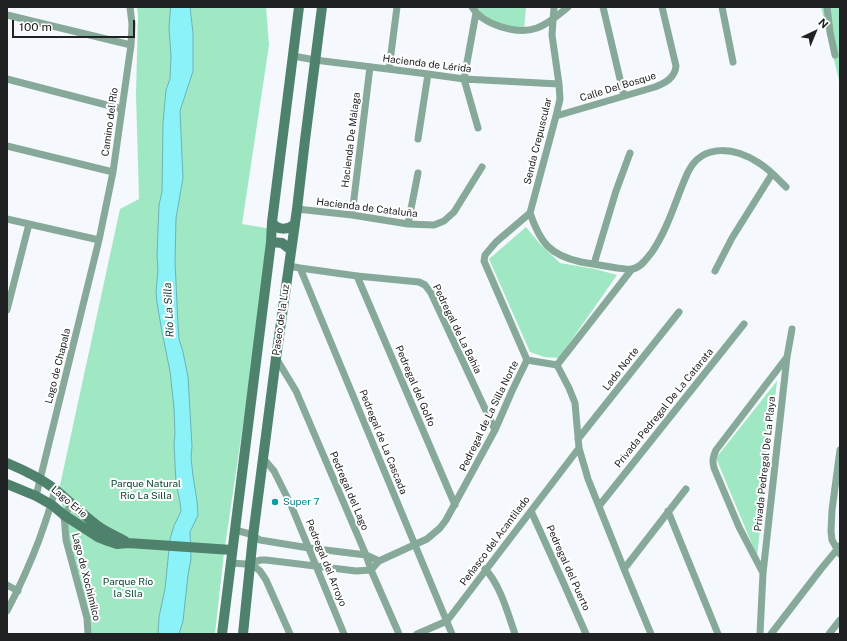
<!DOCTYPE html>
<meta charset="utf-8">
<style>
body{margin:0}
#map{position:relative;width:847px;height:641px;overflow:hidden;background:#f5f8fc;font-family:"Public Sans",sans-serif}
canvas{display:block}
.frame{position:absolute;inset:0;border:8px solid #202122;pointer-events:none}
.north{position:absolute;left:795px;top:12px;width:40px;height:40px;-webkit-text-stroke:3px #fff;paint-order:stroke;rotate:44deg;font-size:11px;font-weight:700;line-height:16px;text-align:center;color:#202122}
.north::after{content:'';display:block;margin:auto;width:14px;height:18px;background:#202122;clip-path:polygon(50% 0,100% 100%,50% 72%,0 100%)}
.scale{position:absolute;left:12px;top:20px;width:123px;height:18px;box-sizing:border-box;border:2px solid #202122;border-top:0;padding-left:5px;font-size:12px;line-height:14px;white-space:nowrap;color:#202122;-webkit-text-stroke:3px #fff;paint-order:stroke}
</style>
<div id="map">
<canvas width="847" height="641"></canvas>
<div class="frame"></div>
<div class="north">N</div>
<div class="scale">100 m</div>
</div>
<script>
const g = document.querySelector('canvas').getContext('2d');
g.lineJoin = 'round';
function fill(path, color) { g.fillStyle = color; g.fill(path, 'evenodd'); }
function trace(path, color, width, dash) { g.strokeStyle = color; g.lineWidth = width; g.lineCap = dash ? 'butt' : 'round'; g.setLineDash(dash || []); g.stroke(path); }
function drawText(font, color, halo, rows, align = 'center') {
  g.font = font + ' "Public Sans",sans-serif'; g.lineWidth = 4; g.setLineDash([]); g.textBaseline = 'middle'; g.strokeStyle = halo; g.fillStyle = color; for (const [text, x, y, turn = 0] of rows) {
    g.save(); g.translate(x, y); g.rotate((+turn || 0) * Math.PI / 180); g.textAlign = isNaN(turn) ? turn : align; if (halo) g.strokeText(text, 0, 0); g.fillText(text, 0, 0); g.restore();
  }
}
fill(new Path2D(`
 M 137,7 L 266,7 L 269,45 L 242,224 L 272,229 L 224,553 L 215,634 L 88,634 L 59,490 L 120,209 L 139,199 L 136,94 L 138,16 Z
 M 472,7 L 526,7 L 524,30 L 500,27 Z
 M 821,7 L 840,7 L 840,86 L 838,76 Z
 M 526,227 L 540,244 L 560,263 L 595,269 L 617,275 L 559,358 L 544,357 L 530,352 L 489,259 Z
 M 777,381 L 757,556 L 716,458 Z`), '#a0e7c4');
const water = new Path2D(`
 M 171,7 L 190,7 L 193,33 L 193,71 L 180,111 L 183,178 L 176,218 L 175,262 L 178,325 L 179,339 L 183,352 L 188,377 L 192,446 L 191,457 L 193,476 L 197,501 L 198,515 L 190,532 L 191,559 L 188,575 L 183,621 L 179,634 L 158,634 L 159,617 L 165,589 L 170,539 L 174,526 L 181,511 L 180,502 L 176,483 L 174,444 L 175,434 L 174,408 L 170,371 L 162,332 L 157,303 L 156,292 L 158,270 L 157,256 L 159,205 L 162,192 L 163,123 L 166,90 L 170,79 L 171,56 L 169,28 Z`);
fill(water, '#8bf2f7');
trace(water, '#6bb3b7', 1);
trace(new Path2D(`
 M 472,7 C 483,25 517,35 537,28 C 549,24 558,15 568,7
 M 603,7 L 624,96
 M 722,7 L 733,62
 M 827,7 L 830,32 L 835,55
 M 476,13 L 464,79 L 478,128
 M 7,15 L 131,45
 M 293,56 L 315,60 L 428,74 L 464,79 L 559,84
 M 389,69 L 397,7
 M 7,79 L 122,109
 M 556,116 L 655,87 C 665,83 675,78 676,66 L 662,7
 M 418,139 L 428,74
 M 7,146 L 113,172
 M 297,209 L 352,215 L 408,224 L 434,225 L 444,221 L 454,212 L 482,167
 M 530,213 C 540,242 549,255 581,262 C 593,264 605,266 617,268 C 621,268 628,270 632,269 C 641,268 647,258 652,252 C 669,227 676,198 688,172 C 703,142 736,148 759,163 C 769,169 778,179 786,187
 M 352,215 L 370,67
 M 7,219 L 99,240
 M 408,224 L 418,173
 M 594,264 L 616,191 L 630,153
 M 289,266 L 300,268 L 415,545 L 452,634
 M 300,268 L 357,276 L 419,282 L 425,285 L 431,293 L 495,430
 M 715,271 L 732,238 L 772,174
 M 357,276 L 455,505
 M 7,310 L 29,224
 M 276,358 L 296,391 L 366,555 L 371,570 L 399,634
 M 527,360 L 484,261 L 485,255 L 496,242 L 530,213 L 556,116 L 560,99 L 559,84 L 552,35 L 554,7
 M 557,365 L 569,388 L 575,403 L 579,448 L 588,479 L 624,569 L 651,634
 M 557,365 L 632,269
 M 578,439 L 679,312
 M 840,450 L 832,510 L 831,531 L 832,540 L 840,554
 M 263,458 L 274,471 L 291,505 L 344,634
 M 36,496 L 99,240 L 113,172 L 131,45 L 132,24 L 130,7
 M 72,504 L 64,515 L 66,540 L 87,618 L 88,634
 M 599,506 L 744,324
 M 531,511 L 564,584 L 586,634
 M 668,511 L 718,634
 M 235,530 L 250,534 L 260,540 L 309,548 L 366,555 L 379,561
 M 230,563 L 246,564 L 261,560 L 266,560 L 356,571 L 371,570 L 379,561 L 427,539 L 440,528 L 446,520 L 495,430 L 512,391 L 527,360 L 557,365
 M 250,563 L 260,571 L 266,580 L 290,634
 M 485,569 C 500,584 508,614 515,634
 M 624,569 L 686,489
 M 763,573 L 739,527 L 714,468 C 712,461 713,457 716,450 L 787,357
 M 7,585 L 18,591
 M 7,611 C 19,588 30,564 39,540 C 45,523 51,507 55,489
 M 417,634 L 447,621 L 579,448
 M 760,634 L 763,573 L 787,357 L 792,329
 M 771,634 L 821,569 L 840,546
 M 829,634 L 840,620`), '#87a999', 7);
trace(new Path2D(`
 M 272,222 C 277,231 288,230 295,224
 M 271,242 L 282,243 L 291,250
 M 7,463 C 24,470 41,478 56,490 C 70,502 83,515 98,526 C 106,532 116,536 125,541
 M 7,484 L 36,496 L 52,505 L 64,515 L 98,537 L 108,541 L 117,544 L 128,543 L 232,550
 M 222,634 L 271,242 L 272,222 L 299,7
 M 243,634 L 253,536 L 276,358 L 297,209 L 305,140 L 322,7`), '#4e826c', 10);
for (const [x, y, r, color] of [
 [275,502,4,"#0f9aa8"]
]) { const dot = new Path2D(); dot.arc(x, y, r, 0, 2 * Math.PI); g.fillStyle = color; g.fill(dot); trace(dot, '#fff', 1.5); }
drawText('10px', '#202122', '#fff', [
 ["Hacienda de Lérida",427,64,7],
 ["Calle Del Bosque",618,87,-17],
 ["Camino del Río",110,122,-82],
 ["Hacienda De Málaga",351,140,-83],
 ["Senda Crepuscular",538,141,-76],
 ["Hacienda de Cataluña",367,208,7],
 ["Paseo de la Luz",281,320,-82],
 ["Pedregal de La Bahía",457,329,64],
 ["Lago de Chapala",58,366,-76],
 ["Lado Norte",621,369,-52],
 ["Pedregal del Golfo",415,386,67],
 ["Privada Pedregal De La Catarata",664,408,-51],
 ["Pedregal de La Silla Norte",489,416,-64],
 ["Pedregal de La Cascada",383,442,68],
 ["Privada Pedregal De La Playa",765,464,-84],
 ["Pedregal del Lago",349,491,67],
 ["Lago Erie",69,502,40],
 ["Peñasco del Acantilado",495,541,-53],
 ["Pedregal del Arroyo",326,563,68],
 ["Pedregal del Puerto",568,568,66],
 ["Lago de Xochimilco",86,577,76]
]);
drawText('10px', '#00462e', '#fff', [
 ["Parque Natural",146,484],
 ["Rio La Silla",146,496],
 ["Parque Río",128,582],
 ["la Slla",128,594]
]);
drawText('10px', '#0d838f', '#fff', [
 ["Super 7",283,502]
], 'left');
drawText('italic 11px', '#124245', '#fff', [
 ["Río La Silla",169,310,-93]
]);
</script>
